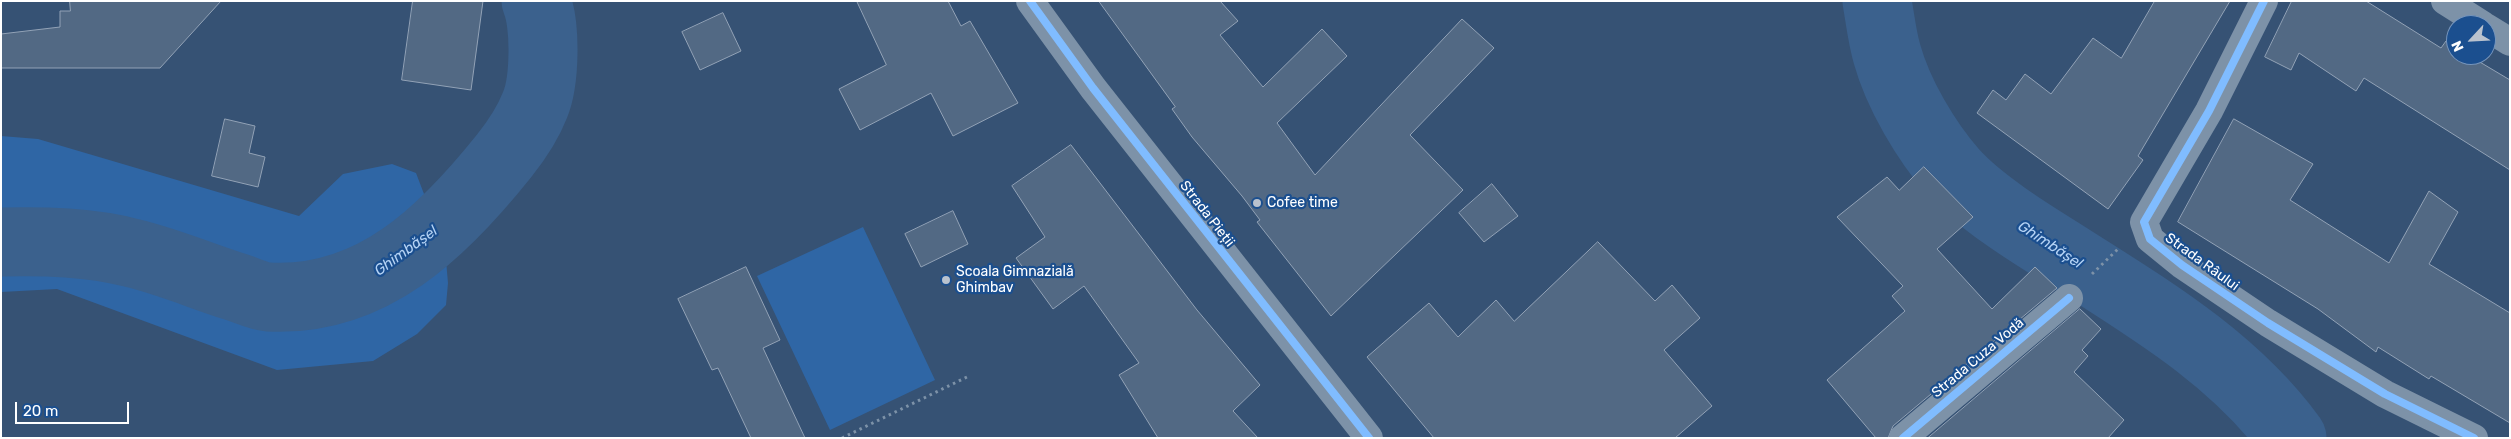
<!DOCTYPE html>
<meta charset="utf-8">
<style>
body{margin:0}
#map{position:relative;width:2511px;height:439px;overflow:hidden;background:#365274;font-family:Rubik,sans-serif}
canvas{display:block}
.frame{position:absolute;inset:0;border:2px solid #fff;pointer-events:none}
.north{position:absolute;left:2446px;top:15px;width:50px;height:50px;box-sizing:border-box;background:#1b4f8f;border:1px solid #7695bc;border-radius:50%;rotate:245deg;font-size:14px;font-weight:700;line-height:20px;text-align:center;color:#fff}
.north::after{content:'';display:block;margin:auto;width:18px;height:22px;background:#b9c2ce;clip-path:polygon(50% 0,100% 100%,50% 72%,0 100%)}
.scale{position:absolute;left:15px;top:402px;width:114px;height:22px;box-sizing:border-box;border:2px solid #fff;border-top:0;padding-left:6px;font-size:15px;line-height:18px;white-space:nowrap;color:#fff;-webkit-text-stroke:4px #1b4f8f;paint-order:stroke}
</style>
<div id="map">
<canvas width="2511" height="439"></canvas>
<div class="frame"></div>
<div class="north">N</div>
<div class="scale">20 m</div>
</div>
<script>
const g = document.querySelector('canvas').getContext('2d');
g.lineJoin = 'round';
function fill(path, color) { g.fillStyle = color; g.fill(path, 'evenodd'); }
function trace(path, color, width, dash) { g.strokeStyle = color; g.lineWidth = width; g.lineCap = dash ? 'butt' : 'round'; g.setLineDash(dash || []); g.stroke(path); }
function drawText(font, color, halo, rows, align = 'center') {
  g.font = font + ' Rubik,sans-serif'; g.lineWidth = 4.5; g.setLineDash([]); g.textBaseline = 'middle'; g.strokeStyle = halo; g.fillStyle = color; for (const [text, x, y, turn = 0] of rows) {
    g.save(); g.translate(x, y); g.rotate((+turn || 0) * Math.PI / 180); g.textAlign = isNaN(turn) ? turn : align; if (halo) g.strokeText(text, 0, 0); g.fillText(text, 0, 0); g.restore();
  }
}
fill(new Path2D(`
 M 1,136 L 38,139 L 299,216 L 343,174 L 392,164 L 416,173 L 445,249 L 448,283 L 446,305 L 417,334 L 373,361 L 277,370 L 57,289 L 1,292 Z
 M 863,227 L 935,380 L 830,430 L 757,276 Z`), '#2f66a5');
trace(new Path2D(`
 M 1877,1 C 1880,18 1882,37 1887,54 C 1898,94 1926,141 1953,172 C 1980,202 2028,232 2062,253 C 2145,306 2233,357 2292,438
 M 1,242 C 45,241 90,242 132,253 C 166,261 199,275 233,286 C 244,289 257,296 268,297 C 372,303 444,231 504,156 C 516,141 528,123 535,105 C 545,81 546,24 536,1`), '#3b618d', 69);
const building = new Path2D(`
 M 70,1 L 221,1 L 160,68 L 1,68 L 1,34 L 60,27 L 60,11 L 70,11 Z
 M 413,1 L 483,1 L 471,90 L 402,80 Z
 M 857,1 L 948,1 L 961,26 L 970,21 L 1018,103 L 953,136 L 931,93 L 860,130 L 839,89 L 886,65 Z
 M 1099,1 L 1220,1 L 1238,21 L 1220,35 L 1263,87 L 1322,29 L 1347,56 L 1277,123 L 1315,175 L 1462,19 L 1494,48 L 1410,135 L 1463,190 L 1331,316 L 1257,222 L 1260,220 L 1242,196 L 1192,137 L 1172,109 L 1175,107 Z
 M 2155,1 L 2230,1 L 2138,156 L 2143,160 L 2108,209 L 1977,113 L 1993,90 L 2006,100 L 2025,74 L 2051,94 L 2093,38 L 2121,58 Z
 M 2292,1 L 2366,1 L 2441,48 L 2446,41 L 2456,48 L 2456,55 L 2468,55 L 2510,80 L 2510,170 L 2364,78 L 2356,91 L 2299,53 L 2291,70 L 2265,57 Z
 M 723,13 L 741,51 L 700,70 L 682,32 Z
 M 225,119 L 255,126 L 249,153 L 265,157 L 258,187 L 212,176 Z
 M 2234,119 L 2313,164 L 2290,200 L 2389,263 L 2429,191 L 2458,212 L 2429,264 L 2510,313 L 2510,423 L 2431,376 L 2429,379 L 2378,347 L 2376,352 L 2318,309 L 2178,222 Z
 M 1071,145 L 1197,310 L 1260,385 L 1233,411 L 1258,438 L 1158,438 L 1119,375 L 1139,363 L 1084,286 L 1053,309 L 1016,258 L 1045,237 L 1012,186 Z
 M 1924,167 L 1973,217 L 1937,249 L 1992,309 L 2035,267 L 2057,288 L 1893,426 L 1888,438 L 1876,438 L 1827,380 L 1905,311 L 1892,296 L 1903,286 L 1837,217 L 1887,177 L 1899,190 Z
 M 1492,184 L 1518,216 L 1484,242 L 1459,213 Z
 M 953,211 L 968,244 L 921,267 L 905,234 Z
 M 1598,242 L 1655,301 L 1672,285 L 1700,318 L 1664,350 L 1712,406 L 1675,438 L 1434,438 L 1367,357 L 1429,303 L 1458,337 L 1496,300 L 1514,321 Z
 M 746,267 L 780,340 L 763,348 L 805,438 L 751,438 L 718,368 L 712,370 L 678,299 Z
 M 2080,309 L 2101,329 L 2082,350 L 2088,356 L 2074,372 L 2124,420 L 2108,438 L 1928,438 Z`);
fill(building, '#526984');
trace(building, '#92a2b6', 1);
trace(new Path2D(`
 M 2092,274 L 2118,249
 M 842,438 L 969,376`), '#7d92a8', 3, [2.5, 4]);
trace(new Path2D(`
 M 1030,1 L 1093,88 L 1369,438
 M 2264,1 L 2209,111 L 2144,222 L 2150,239 L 2182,265 L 2268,323 L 2385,394 L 2474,438
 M 2445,1 L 2483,25
 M 2486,27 L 2510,42
 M 1903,438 L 2069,298`), '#7d92a8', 28);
trace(new Path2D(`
 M 1030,1 L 1093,88 L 1369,438
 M 2264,1 L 2209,111 L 2144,222 L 2150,239 L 2182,265 L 2268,323 L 2385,394 L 2474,438
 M 1903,438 L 2069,298`), '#80bcff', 8);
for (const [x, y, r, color] of [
 [1257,203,5,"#b9c2ce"],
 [946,280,5,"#b9c2ce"]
]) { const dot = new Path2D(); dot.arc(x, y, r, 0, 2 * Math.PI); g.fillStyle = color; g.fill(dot); trace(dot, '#1b4f8f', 2); }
drawText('14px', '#fff', '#1b4f8f', [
 ["Cofee time",1267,203],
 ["Scoala Gimnazială",956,272],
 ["Ghimbav",956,288]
], 'left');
drawText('14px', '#fff', '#1b4f8f', [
 ["Strada Pieții",1207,214,52],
 ["Strada Râului",2202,262,36],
 ["Strada Cuza Vodă",1978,358,-40]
]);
drawText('italic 15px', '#b5d3f5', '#1b4f8f', [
 ["Ghimbășel",2050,245,33],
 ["Ghimbășel",406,251,-36]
]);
</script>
